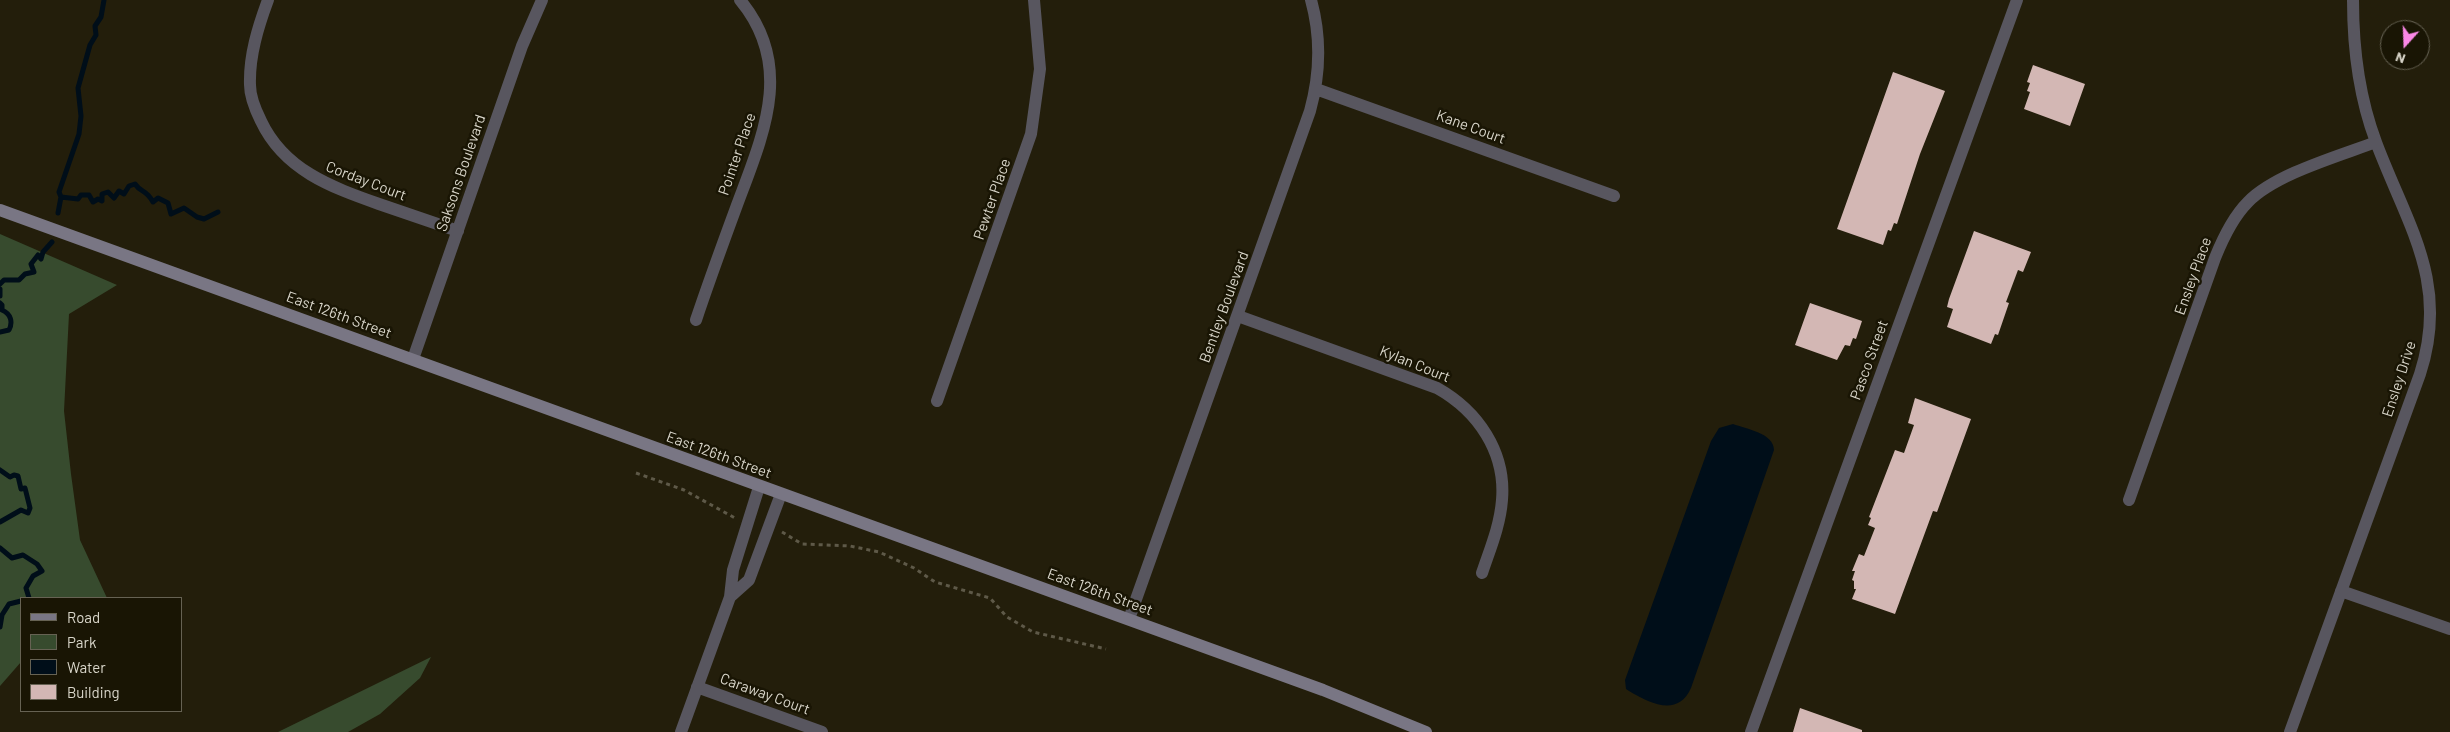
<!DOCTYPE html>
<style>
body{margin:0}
#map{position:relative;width:2450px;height:732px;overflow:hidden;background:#231e0b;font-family:Barlow,sans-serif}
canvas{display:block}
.legend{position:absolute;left:20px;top:597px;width:162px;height:115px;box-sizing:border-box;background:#191504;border:1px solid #666253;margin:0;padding:6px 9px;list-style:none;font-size:15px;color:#d9d6ca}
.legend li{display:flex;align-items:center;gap:10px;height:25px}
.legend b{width:25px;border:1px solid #666253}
.north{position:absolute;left:2380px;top:20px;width:50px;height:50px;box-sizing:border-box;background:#191504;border:1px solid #666253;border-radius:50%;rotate:200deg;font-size:14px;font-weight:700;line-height:20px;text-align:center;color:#d9d6ca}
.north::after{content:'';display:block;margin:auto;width:18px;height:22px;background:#fa87e6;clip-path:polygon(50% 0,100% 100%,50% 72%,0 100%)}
</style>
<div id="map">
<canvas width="2450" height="732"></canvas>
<ul class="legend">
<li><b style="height:6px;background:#797684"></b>Road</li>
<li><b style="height:14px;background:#374b2e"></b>Park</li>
<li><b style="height:14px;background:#000e19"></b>Water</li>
<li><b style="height:14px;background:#d3b7b4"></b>Building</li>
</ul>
<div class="north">N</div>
</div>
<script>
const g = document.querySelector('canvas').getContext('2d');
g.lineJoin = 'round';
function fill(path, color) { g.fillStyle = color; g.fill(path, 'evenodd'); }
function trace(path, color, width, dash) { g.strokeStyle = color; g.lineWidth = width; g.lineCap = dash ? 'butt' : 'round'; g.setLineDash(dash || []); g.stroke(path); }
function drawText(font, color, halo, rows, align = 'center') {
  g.font = font + ' Barlow,sans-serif'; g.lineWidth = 5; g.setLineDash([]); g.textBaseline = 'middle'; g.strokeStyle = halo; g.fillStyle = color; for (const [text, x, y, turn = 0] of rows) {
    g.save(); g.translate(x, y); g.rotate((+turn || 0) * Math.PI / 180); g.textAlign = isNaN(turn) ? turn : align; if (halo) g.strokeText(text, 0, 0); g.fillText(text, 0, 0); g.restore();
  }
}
fill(new Path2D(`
 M 0,234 L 117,285 L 69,314 L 64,411 L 71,474 L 80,540 L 107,598 L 21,598 L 21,662 L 0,686 Z
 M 431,657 L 420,678 L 380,714 L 348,732 L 278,732 Z`), '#374b2e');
fill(new Path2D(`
 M 1733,424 C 1746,429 1774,433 1774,450 L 1691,688 C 1678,717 1651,704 1629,691 L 1626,689 L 1625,680 L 1711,441 L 1719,428 Z`), '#000e19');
trace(new Path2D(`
 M 61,197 L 78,199 L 81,195 L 89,195 L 93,202 L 98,199 L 102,201 L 102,194 L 108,192 L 114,198 L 119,191 L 124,194 L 129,186 L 135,184 C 141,193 146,189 153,202 L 158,198 L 168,203 L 171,214 L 184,208 L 197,217 L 204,219 L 218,212
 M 58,213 L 61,197 L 59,192 L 79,134 L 81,116 L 78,88 L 90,45 L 96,35 L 95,26 L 101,17 L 104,0
 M 0,284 L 4,280 L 19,280 L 25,274 L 34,272 L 31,264 L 38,255 L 41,259 L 43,252 L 52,242
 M 0,289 L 0,296
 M 0,303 L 2,305 L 2,310 C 11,314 13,322 9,330 L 0,332
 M 0,470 L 10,477 L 14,475 L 18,476 L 21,489 L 25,488 L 30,508 L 28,513 L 21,510 L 0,522
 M 0,548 L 12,558 L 23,555 L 37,564 L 42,571 L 33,576 L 26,588 L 29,598
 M 0,627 L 2,615 L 9,604 L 21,601`), '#000e19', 5);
fill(new Path2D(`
 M 2033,65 L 2085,84 L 2070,126 L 2024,109 L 2030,92 L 2027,91 L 2030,83 L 2027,82 Z
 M 1893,72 L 1945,91 L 1920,154 L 1897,224 L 1894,223 L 1891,231 L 1888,230 L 1883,245 L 1837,229 Z
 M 1974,231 L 2031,252 L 2023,272 L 2018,270 L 2006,302 L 2009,303 L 1998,335 L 1995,334 L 1991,344 L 1947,327 L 1953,309 L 1947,307 L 1949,299 Z
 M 1810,303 L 1862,321 L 1856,339 L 1853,338 L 1850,346 L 1845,345 L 1837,360 L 1795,345 Z
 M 1915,398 L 1971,419 L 1937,512 L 1933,511 L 1895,614 L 1852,599 L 1856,589 L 1854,589 L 1854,581 L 1852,580 L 1855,571 L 1852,571 L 1859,554 L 1864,556 L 1875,528 L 1868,525 L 1871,518 L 1869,517 L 1895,450 L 1904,453 L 1914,425 L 1908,423 Z
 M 1800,708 L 1862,730 L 1862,732 L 1793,732 Z`), '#d3b7b4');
trace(new Path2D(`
 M 636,473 L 684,490 L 735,518
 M 782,532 L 802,544 L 850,546 L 879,552 L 914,568 L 935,582 L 990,598 L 1007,617 L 1033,632 L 1106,649`), '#5e5948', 3, [4, 4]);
trace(new Path2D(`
 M 268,0 C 258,27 249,56 250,85 C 250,97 256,111 261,121 C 284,170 331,187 379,204 C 405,213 431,222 458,231
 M 1316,89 L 1614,196
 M 1238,316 L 1437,388 C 1478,411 1506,452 1502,500 C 1500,526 1490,549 1482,573
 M 696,320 C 709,281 723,243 737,205 C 763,135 795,66 740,0
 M 413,359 L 522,46 L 542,0
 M 937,401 L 1031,134 L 1040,69 L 1034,0
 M 759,487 L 733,570 L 730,597 L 749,580 L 781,494
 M 2129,500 L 2215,258 C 2223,238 2233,217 2248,202 C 2275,174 2339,156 2376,142
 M 2341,591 L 2450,629
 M 1129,619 L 1310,111 C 1320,75 1321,36 1311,0
 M 697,687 L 822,732
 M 681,732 L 730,597
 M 1751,732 L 2017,0
 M 2290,732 L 2420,374 C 2450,282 2407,225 2376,142 C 2359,97 2353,48 2353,0`), '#58565f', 12);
trace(new Path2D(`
 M 0,210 L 1323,690 L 1426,732`), '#797684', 12);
drawText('15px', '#d9d6ca', '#191504', [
 ["Kane Court",1471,127,20],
 ["Pointer Place",737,154,-71],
 ["Saksons Boulevard",461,173,-71],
 ["Corday Court",366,181,21],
 ["Pewter Place",992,199,-71],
 ["Ensley Place",2193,276,-70],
 ["Bentley Boulevard",1224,307,-70],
 ["East 126th Street",339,315,20],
 ["Pasco Street",1869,360,-70],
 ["Kylan Court",1415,364,22],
 ["Ensley Drive",2399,379,-72],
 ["East 126th Street",719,455,20],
 ["East 126th Street",1100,592,20],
 ["Caraway Court",765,694,20]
]);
</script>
